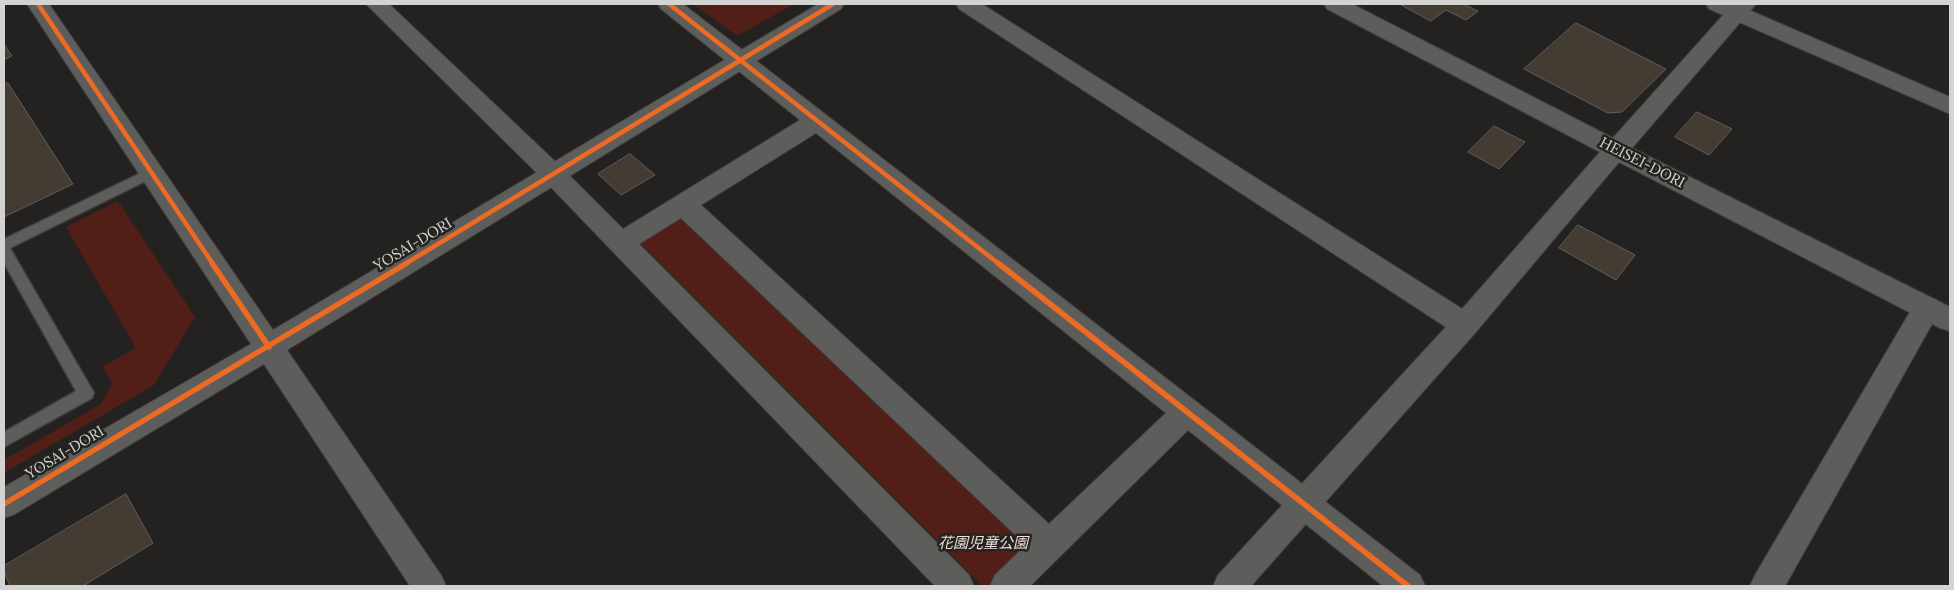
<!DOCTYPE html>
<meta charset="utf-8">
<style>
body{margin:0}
#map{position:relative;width:1954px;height:590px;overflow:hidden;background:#232221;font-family:Lora,serif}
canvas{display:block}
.frame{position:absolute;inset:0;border:5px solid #d3d3d1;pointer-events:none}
</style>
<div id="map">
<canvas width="1954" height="590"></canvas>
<div class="frame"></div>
</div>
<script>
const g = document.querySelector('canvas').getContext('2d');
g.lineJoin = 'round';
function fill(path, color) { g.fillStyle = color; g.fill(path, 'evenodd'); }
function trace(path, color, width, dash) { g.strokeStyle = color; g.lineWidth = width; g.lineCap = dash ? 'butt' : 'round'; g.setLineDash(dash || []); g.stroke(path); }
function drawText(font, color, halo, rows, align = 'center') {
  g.font = font + ' Lora,"Noto Sans JP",serif'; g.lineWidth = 5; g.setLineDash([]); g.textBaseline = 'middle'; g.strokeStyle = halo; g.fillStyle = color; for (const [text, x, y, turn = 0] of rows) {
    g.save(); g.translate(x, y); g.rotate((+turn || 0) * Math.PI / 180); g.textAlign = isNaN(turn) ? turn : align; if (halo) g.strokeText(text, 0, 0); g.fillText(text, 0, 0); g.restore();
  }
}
fill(new Path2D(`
 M 693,4 L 794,4 L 737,36 Z
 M 118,201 L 195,317 L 154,385 L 4,473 L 4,460 L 101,404 L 112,383 L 103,366 L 136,348 L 66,227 Z
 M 679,216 L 1028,544 L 988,586 L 982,586 L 639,242 Z`), '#511f18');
const building = new Path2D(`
 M 1400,4 L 1463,4 L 1478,11 L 1466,20 L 1446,10 L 1431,21 Z
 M 1576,23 L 1666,69 L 1622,112 L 1608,113 L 1524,69 Z
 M 4,44 L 12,56 L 4,60 Z
 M 8,83 L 73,184 L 4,217 L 4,85 Z
 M 1697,112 L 1732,129 L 1709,155 L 1675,137 Z
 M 1494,126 L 1525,142 L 1499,169 L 1468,152 Z
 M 630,154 L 655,175 L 621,195 L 598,174 Z
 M 1578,225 L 1635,255 L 1616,280 L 1559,248 Z
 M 126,494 L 153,543 L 83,586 L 10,586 L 4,572 L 4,566 Z`);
fill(building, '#443c32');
trace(building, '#605e5e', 1);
const service = new Path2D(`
 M 151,168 L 156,170 L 158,173 L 156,176 L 10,248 L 94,393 L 92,398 L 4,447 L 4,432 L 76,391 L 4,263 L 4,239 Z`);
const minor = new Path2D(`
 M 366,4 L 389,4 L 562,168 L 623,229 L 800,120 L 661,9 L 658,4 L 683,4 L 1420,575 L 1425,586 L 1383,586 L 1188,430 L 1030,586 L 990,586 L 995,575 L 1026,545 L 681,218 L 639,244 L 969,575 L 974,586 L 935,586 L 544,180 ZM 816,133 L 1166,413 L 1049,524 L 701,205 Z
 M 956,4 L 982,4 L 1475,317 L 1479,325 L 1475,333 L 1465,336 L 1455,333 L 959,9 Z
 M 1706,4 L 1735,4 L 1950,97 L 1950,114 L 1709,9 Z
 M 1927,297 L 1937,300 L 1941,308 L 1785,586 L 1750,586 L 1755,575 L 1917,300 Z`);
const tertiary = new Path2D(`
 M 27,4 L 49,4 L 273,330 L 818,4 L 844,4 L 841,9 L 287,350 L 441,575 L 446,586 L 410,586 L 264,364 L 15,514 L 4,518 L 4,487 L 251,344 Z
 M 1324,4 L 1352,4 L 1613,138 L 1733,4 L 1756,4 L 1632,148 L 1950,307 L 1950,331 L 1940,328 L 1619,162 L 1475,333 L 1251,586 L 1213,586 L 1218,575 L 1455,317 L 1600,152 L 1327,9 Z`);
trace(service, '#3f3e3d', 3);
trace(minor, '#3f3e3d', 2);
trace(tertiary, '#3f3e3d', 2);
fill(service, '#5d5e5c');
fill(minor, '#5d5e5c');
fill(tertiary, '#5d5e5c');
trace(new Path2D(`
 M 38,4 L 213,264
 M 669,4 L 999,264
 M 405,264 L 833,4`), '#ed6a23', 4.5);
trace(new Path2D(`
 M 212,263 L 269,347
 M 998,263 L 1408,586
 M 4,504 L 407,263`), '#ed6a23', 5.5);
drawText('15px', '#d3d3d1', '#242320', [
 ["HEISEI-DORI",1642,163,27],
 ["YOSAI-DORI",413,245,-31],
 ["YOSAI-DORI",65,453,-31]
]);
drawText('italic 15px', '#f2dbd7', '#242320', [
 ["花園児童公園",983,544]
]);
</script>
